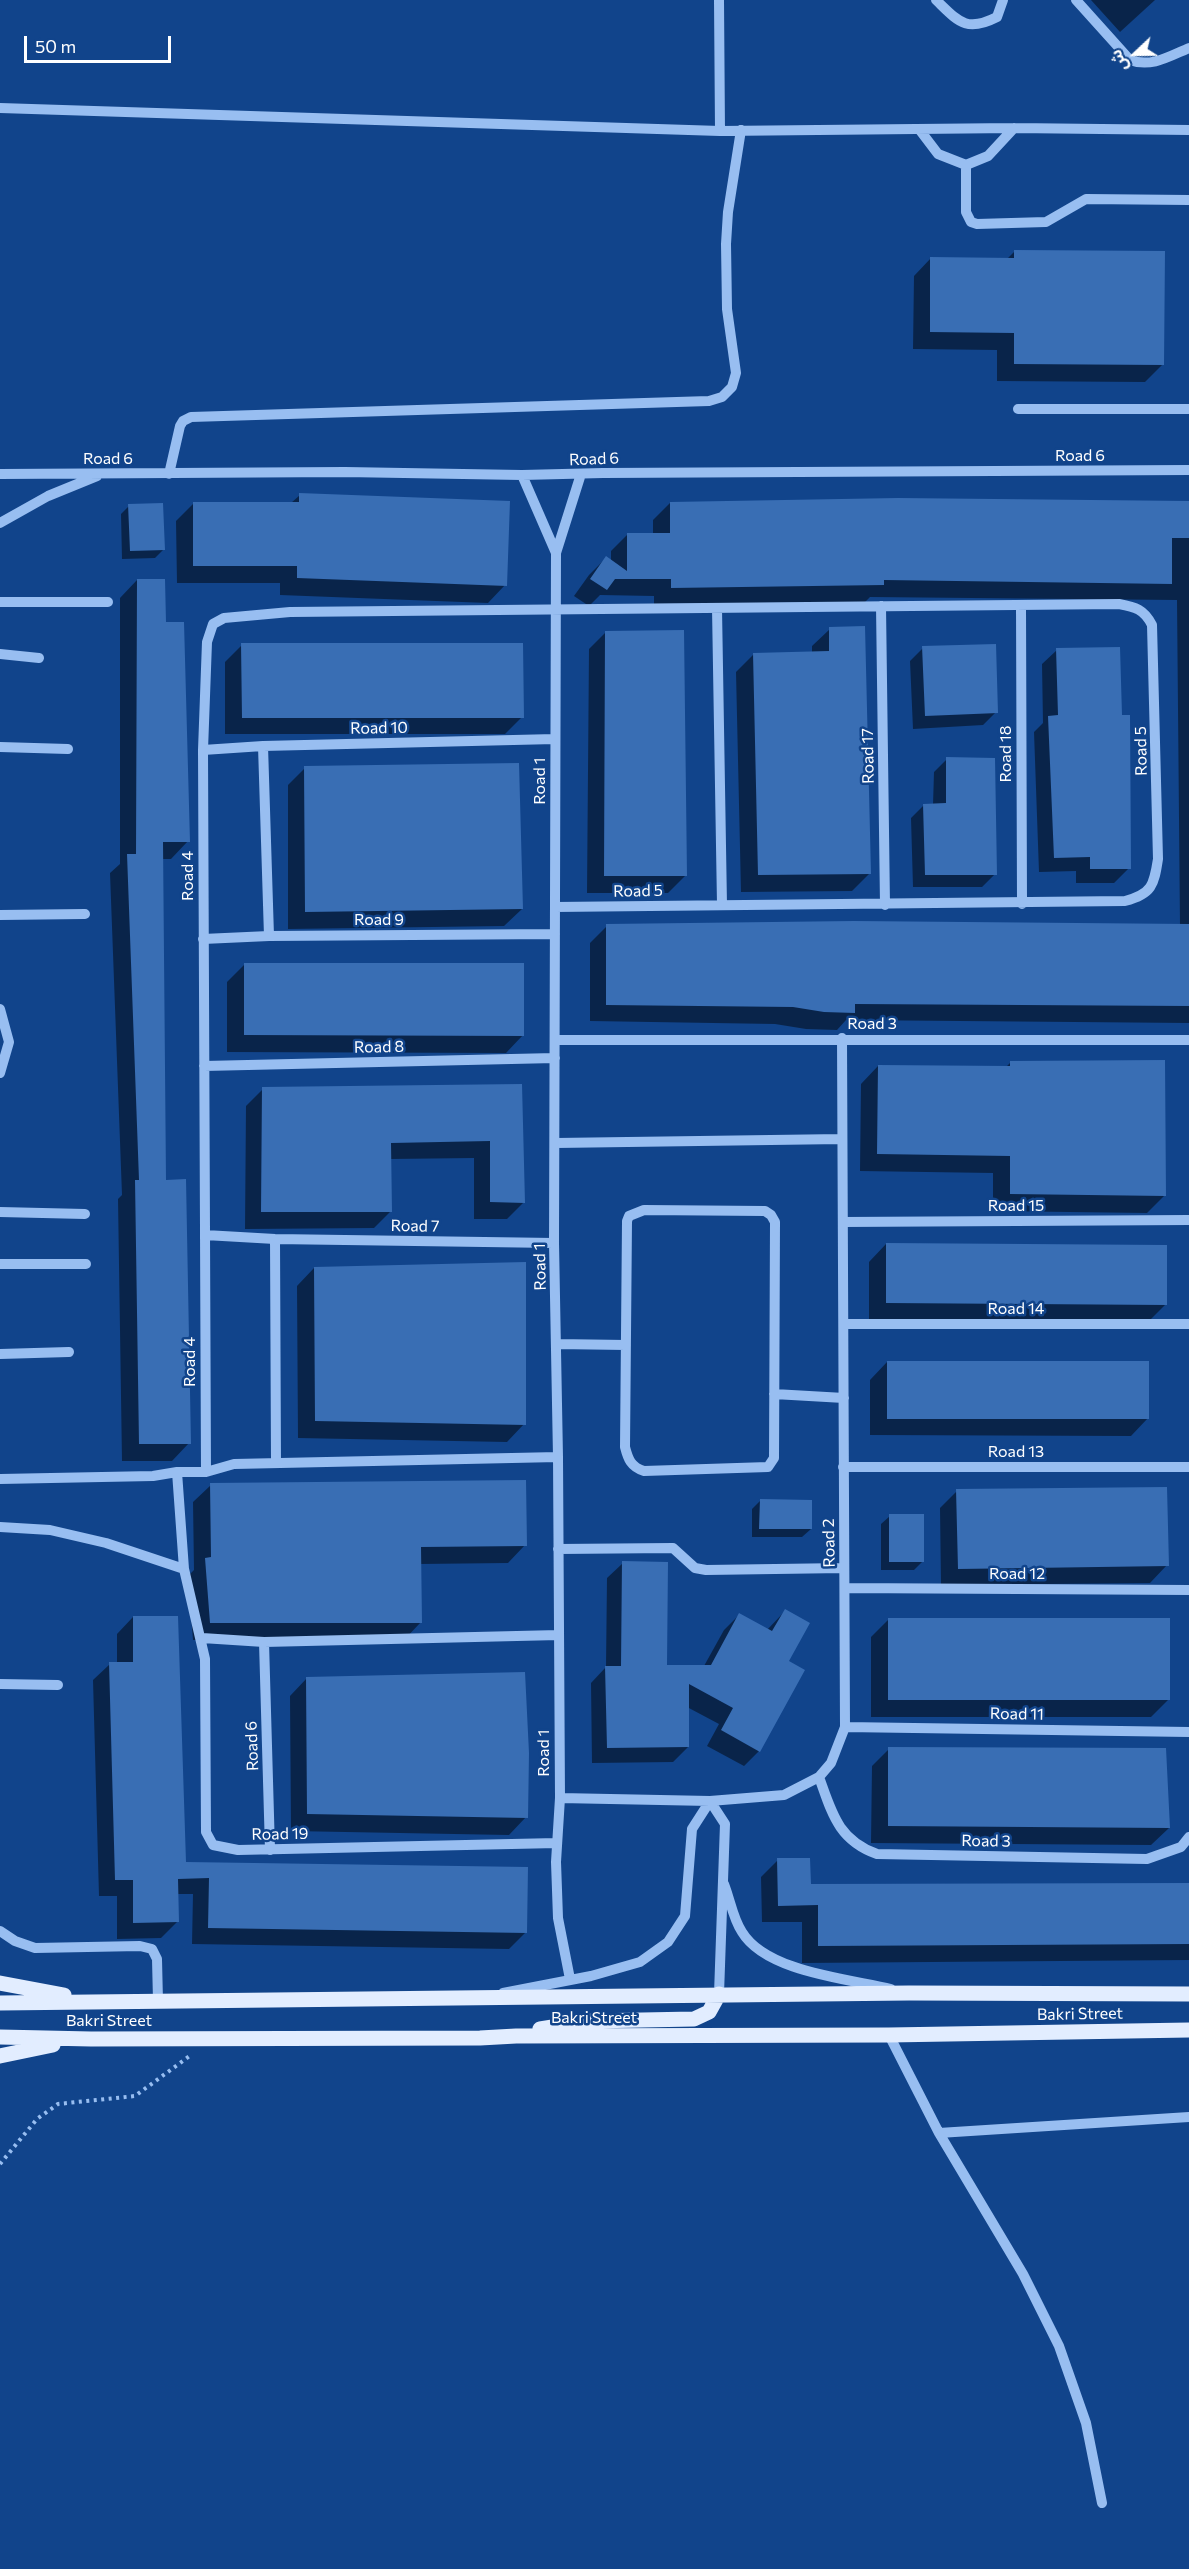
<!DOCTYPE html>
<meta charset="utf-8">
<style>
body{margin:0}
#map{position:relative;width:1189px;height:2569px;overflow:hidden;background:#11448b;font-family:Commissioner,"Noto Sans Arabic",sans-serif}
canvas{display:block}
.north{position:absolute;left:1105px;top:24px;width:60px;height:60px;-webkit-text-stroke:4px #11448b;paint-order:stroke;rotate:248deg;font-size:16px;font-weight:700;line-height:24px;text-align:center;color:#fff}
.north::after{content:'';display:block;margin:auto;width:21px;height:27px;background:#fff;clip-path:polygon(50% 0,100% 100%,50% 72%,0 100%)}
.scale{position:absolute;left:24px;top:36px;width:147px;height:27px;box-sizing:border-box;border:3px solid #fff;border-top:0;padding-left:8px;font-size:18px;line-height:21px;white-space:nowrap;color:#fff;-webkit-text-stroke:4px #11448b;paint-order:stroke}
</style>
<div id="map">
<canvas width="1189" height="2569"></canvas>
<div class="north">ش</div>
<div class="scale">50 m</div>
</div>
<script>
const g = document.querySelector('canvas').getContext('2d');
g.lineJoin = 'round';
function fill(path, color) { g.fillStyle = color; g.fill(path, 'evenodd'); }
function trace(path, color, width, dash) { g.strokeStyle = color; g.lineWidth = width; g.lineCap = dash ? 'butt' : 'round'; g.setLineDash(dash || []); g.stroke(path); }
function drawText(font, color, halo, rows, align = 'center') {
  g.font = font + ' Commissioner,sans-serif'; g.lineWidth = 5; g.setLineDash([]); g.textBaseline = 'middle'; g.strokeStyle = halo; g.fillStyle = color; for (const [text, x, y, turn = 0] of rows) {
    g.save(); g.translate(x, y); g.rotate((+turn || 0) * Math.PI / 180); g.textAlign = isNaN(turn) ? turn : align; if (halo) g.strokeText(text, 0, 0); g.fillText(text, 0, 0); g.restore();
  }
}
fill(new Path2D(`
 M 1091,0 L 1155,0 L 1120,32 Z
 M 1015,251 L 1162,365 L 1145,382 L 997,381 L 997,350 L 913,349 L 914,276 L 931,258 L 1007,259 Z
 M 300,495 L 505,585 L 488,603 L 280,595 L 280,583 L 177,583 L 176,521 L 194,503 L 291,503 Z
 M 670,503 L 1189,503 L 1189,1023 L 846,1020 L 837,1030 L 806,1029 L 775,1024 L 590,1021 L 590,943 L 607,926 L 1180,926 L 1177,600 L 870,597 L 865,602 L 654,604 L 654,596 L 600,595 L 589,606 L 574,596 L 589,575 L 606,558 L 611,561 L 611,551 L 628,534 L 653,534 L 653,520 Z
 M 129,506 L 163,550 L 155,558 L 122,559 L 121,514 Z
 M 137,580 L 165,624 L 188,841 L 171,859 L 161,859 L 165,1181 L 189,1443 L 172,1461 L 122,1461 L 118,1199 L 122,1195 L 110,873 L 120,864 L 120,598 Z
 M 830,629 L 869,874 L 852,891 L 741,892 L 736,672 L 754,654 L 812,653 L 812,646 Z
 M 606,632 L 686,875 L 668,893 L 587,893 L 589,649 Z
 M 242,645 L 522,717 L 505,734 L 225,734 L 225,662 Z
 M 923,648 L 996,712 L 983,725 L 913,729 L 910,661 Z
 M 1057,650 L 1129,868 L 1114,883 L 1076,883 L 1076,871 L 1039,872 L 1034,732 L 1043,723 L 1042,664 Z
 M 947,759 L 995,874 L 982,887 L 913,887 L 911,818 L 924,805 L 933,805 L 934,772 Z
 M 305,768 L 522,909 L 504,926 L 288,929 L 288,785 Z
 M 244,965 L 523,1035 L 506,1053 L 227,1052 L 227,982 Z
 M 1010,1063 L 1164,1196 L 1147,1213 L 993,1211 L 993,1173 L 860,1171 L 861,1084 L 878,1066 L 1005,1068 Z
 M 521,1086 L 524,1202 L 507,1219 L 474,1219 L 474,1158 L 390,1159 L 391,1211 L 374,1228 L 245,1229 L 246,1106 L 263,1089 Z
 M 886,1244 L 1166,1304 L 1148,1322 L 869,1320 L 869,1262 Z
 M 314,1268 L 524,1424 L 507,1442 L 298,1438 L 297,1286 Z
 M 887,1362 L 1148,1418 L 1131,1436 L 870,1435 L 870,1380 Z
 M 211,1485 L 525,1545 L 508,1563 L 419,1564 L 421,1622 L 404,1640 L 193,1640 L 188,1576 L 194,1570 L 193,1502 Z
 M 957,1491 L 1167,1565 L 1150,1583 L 941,1585 L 940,1508 Z
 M 760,1501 L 811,1529 L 802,1537 L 752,1537 L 752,1509 Z
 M 890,1516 L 922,1562 L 914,1570 L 881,1570 L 881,1524 Z
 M 623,1563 L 666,1667 L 704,1666 L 724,1630 L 739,1615 L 767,1630 L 785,1611 L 759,1751 L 744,1766 L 707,1746 L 719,1724 L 687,1707 L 688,1747 L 673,1762 L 592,1763 L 591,1683 L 606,1667 L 607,1578 Z
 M 133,1617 L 184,1864 L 526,1932 L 509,1949 L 192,1944 L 193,1894 L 177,1894 L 177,1922 L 161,1938 L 117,1939 L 117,1896 L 99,1896 L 93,1680 L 110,1664 L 117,1663 L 117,1634 Z
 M 888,1620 L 1168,1700 L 1151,1717 L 871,1717 L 871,1637 Z
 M 307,1678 L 526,1817 L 509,1835 L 291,1831 L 290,1696 Z
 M 889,1749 L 1169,1828 L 1151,1845 L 871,1843 L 872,1766 Z
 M 778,1860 L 809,1886 L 1189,1884 L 1189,1960 L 802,1963 L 802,1922 L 762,1922 L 761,1877 Z`), '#0007');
fill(new Path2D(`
 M 1014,250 L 1165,251 L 1164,365 L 1014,364 L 1014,333 L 930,332 L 930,257 L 1014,258 Z
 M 299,493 L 510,501 L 507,586 L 297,578 L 297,566 L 193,566 L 193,502 L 299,502 Z
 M 898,498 L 1189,501 L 1189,538 L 1172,538 L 1172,584 L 884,580 L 884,585 L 671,588 L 671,579 L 615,579 L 607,590 L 590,579 L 606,556 L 627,571 L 627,533 L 670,533 L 670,502 Z
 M 163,503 L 165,550 L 130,551 L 128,504 Z
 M 137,579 L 165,579 L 166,622 L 184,622 L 190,842 L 163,842 L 166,1180 L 186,1179 L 191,1444 L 139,1444 L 135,1180 L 139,1180 L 127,854 L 136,854 Z
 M 865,626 L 871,874 L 758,875 L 753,653 L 829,651 L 829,627 Z
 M 684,630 L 687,876 L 604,876 L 605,631 Z
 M 241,643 L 523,643 L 524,718 L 242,718 Z
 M 996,644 L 998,713 L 925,716 L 922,646 Z
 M 1120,647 L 1122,715 L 1130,715 L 1131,869 L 1090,869 L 1090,857 L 1054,858 L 1048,716 L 1058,715 L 1056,648 Z
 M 946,757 L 995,758 L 997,875 L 925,875 L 923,804 L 946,803 Z
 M 519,763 L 523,909 L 305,912 L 304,766 Z
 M 854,921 L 1189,924 L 1189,1006 L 855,1004 L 855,1013 L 824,1012 L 793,1007 L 606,1005 L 606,924 Z
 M 244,963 L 524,963 L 524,1036 L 244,1035 Z
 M 1165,1060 L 1166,1196 L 1010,1194 L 1010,1156 L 877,1154 L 878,1065 L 1010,1066 L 1010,1061 Z
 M 522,1084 L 525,1203 L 490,1202 L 490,1141 L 391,1143 L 392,1212 L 261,1212 L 262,1087 Z
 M 886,1243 L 1167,1245 L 1167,1305 L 886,1303 Z
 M 526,1262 L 526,1425 L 315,1421 L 314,1267 Z
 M 887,1361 L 1149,1361 L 1149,1419 L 887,1419 Z
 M 526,1480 L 527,1546 L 421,1547 L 422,1623 L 210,1623 L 205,1558 L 211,1557 L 210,1483 Z
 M 1167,1487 L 1169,1566 L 958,1569 L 956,1489 Z
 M 760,1499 L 812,1500 L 812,1529 L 759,1529 Z
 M 889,1514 L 924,1514 L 924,1562 L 889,1562 Z
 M 622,1561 L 668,1562 L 667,1665 L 711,1665 L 739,1613 L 772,1631 L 785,1609 L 810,1623 L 789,1661 L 805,1670 L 760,1752 L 721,1730 L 733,1708 L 689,1684 L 689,1747 L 607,1748 L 605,1666 L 621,1666 Z
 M 133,1616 L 178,1616 L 186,1862 L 528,1867 L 527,1933 L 208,1928 L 209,1878 L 178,1879 L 179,1922 L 133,1923 L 133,1880 L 115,1880 L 109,1662 L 133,1662 Z
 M 888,1618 L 1170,1618 L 1170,1700 L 888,1700 Z
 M 525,1672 L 529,1753 L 528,1818 L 307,1814 L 306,1677 Z
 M 888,1747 L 1166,1748 L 1170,1828 L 888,1826 Z
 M 777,1858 L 810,1858 L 811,1884 L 1189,1883 L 1189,1944 L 818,1946 L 818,1905 L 778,1906 Z`), '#396eb4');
trace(new Path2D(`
 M 0,2164 L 37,2119 L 58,2104 L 135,2096 L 191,2055`), '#98bef1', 4, [3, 4.5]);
trace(new Path2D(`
 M 719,0 L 720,131
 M 936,0 C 958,21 966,33 997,17 L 1003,0
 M 1076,0 L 1130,60 C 1151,68 1170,56 1189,48
 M 0,108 L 720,131 L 1014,128 L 1189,130
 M 919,129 L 938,154 L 966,165 L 988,156 L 1014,128
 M 966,165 L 966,212 L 971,222 L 977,224 L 1046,222 L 1086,199 L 1189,200
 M 1018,409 L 1189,409
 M 0,474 L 345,472 L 522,475 L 603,473 L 1189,470
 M 169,474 L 180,426 L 183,421 L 191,417 L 709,401 L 722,397 L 732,387 L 736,373 L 727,309 L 726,244 L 728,212 L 741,130
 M 522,475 L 556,553
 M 0,523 L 48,496 L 97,476
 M 0,602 L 108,602
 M 1021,605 L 1022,904
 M 881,606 L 885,905
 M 717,608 L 722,905
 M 0,654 L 39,658
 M 263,746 L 269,936
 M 0,747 L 68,749
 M 203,750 L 263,746 L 555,739
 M 0,915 L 85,914
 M 203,939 L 269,936 L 555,934
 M 0,1009 L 9,1042 L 0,1073
 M 555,1040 L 1189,1040
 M 204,1066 L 555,1058
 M 556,1143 L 842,1139
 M 644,1210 L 765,1211 L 771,1215 L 775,1222 L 774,1458 L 768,1467 L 644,1471 C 631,1467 628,1459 625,1447 L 627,1221 L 629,1216 Z
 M 0,1212 L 85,1214
 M 843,1222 L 1189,1220
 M 205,1235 L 275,1239 L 554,1243
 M 275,1239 L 276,1463
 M 0,1264 L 86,1264
 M 844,1324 L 1189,1324
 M 556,1344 L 626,1345
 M 0,1354 L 69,1352
 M 774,1394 L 844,1398
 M 843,1467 L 1189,1467
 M 177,1472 L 184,1569 L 205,1659 L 206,1832 L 213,1845 L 238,1850 L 557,1843
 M 206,1472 L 203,750 L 207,642 L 213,624 L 224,618 L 290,612 L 1119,604 C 1135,607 1144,609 1152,625 L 1158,859 C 1154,885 1152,894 1125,901 L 555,907
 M 0,1479 L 153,1476 L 177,1472 L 206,1472 L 234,1464 L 558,1457
 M 0,1527 L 50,1530 L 106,1543 L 184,1569
 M 558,1549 L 673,1548 L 695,1568 L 706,1570 L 844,1568
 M 845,1588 L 1189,1590
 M 202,1638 L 264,1642 L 559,1635
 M 264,1642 L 270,1850
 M 0,1684 L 58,1685
 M 845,1727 L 1189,1732
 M 819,1777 C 832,1813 838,1840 877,1854 L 1147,1859 L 1181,1847 L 1189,1837
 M 560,1798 L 710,1801 L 784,1795 L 819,1777 L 831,1763 L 845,1727 L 842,1038
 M 710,1801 L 725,1824 L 719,1994
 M 724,1884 C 730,1899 733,1919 742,1932 C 766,1972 849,1979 891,1989
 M 0,1931 L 15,1941 L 35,1948 L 140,1946 L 152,1949 L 157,1959 L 158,2001
 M 570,1979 L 558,1918 L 556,1862 L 560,1798 L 558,1457 L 554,1243 L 556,553 L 581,474
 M 503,1993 L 591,1976 L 640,1962 L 668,1942 L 685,1916 L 692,1829 L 710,1801
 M 889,2035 L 939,2133 L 1023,2274 L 1059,2346 L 1086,2423 L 1102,2503
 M 939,2133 L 1189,2117`), '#98bef1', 10);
trace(new Path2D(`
 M 0,1983 L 64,1995
 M 0,2003 L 909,1993 L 1189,1994
 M 540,2029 L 590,2021 L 694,2019 L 709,2012 L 719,1994
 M 0,2037 L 91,2039 L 480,2038 L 516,2036 L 889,2035 L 1189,2030
 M 0,2056 L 53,2045`), '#e2edff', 15);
drawText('16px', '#fff', '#11448b', [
 ["Road 6",1080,456],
 ["Road 6",108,459],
 ["Road 6",594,459,-2],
 ["Road 10",379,728,-1],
 ["Road 5",1141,751,-91],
 ["Road 18",1006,754,-90],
 ["Road 17",868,756,-91],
 ["Road 1",540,781,-90],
 ["Road 4",188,876,-90],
 ["Road 5",638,891,-1],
 ["Road 9",379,920],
 ["Road 3",872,1024],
 ["Road 8",379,1047,-1],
 ["Road 15",1016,1206],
 ["Road 7",415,1226,1],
 ["Road 1",540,1267,-91],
 ["Road 14",1016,1309],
 ["Road 4",190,1362,-90],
 ["Road 13",1016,1452],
 ["Road 2",829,1543,-91],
 ["Road 12",1017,1574],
 ["Road 11",1017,1714,1],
 ["Road 6",252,1746,-92],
 ["Road 1",544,1753,-90],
 ["Road 19",280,1834,-1],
 ["Road 3",986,1841,1],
 ["Bakri Street",1080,2014,-1],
 ["Bakri Street",594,2018],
 ["Bakri Street",109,2021]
]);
</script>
